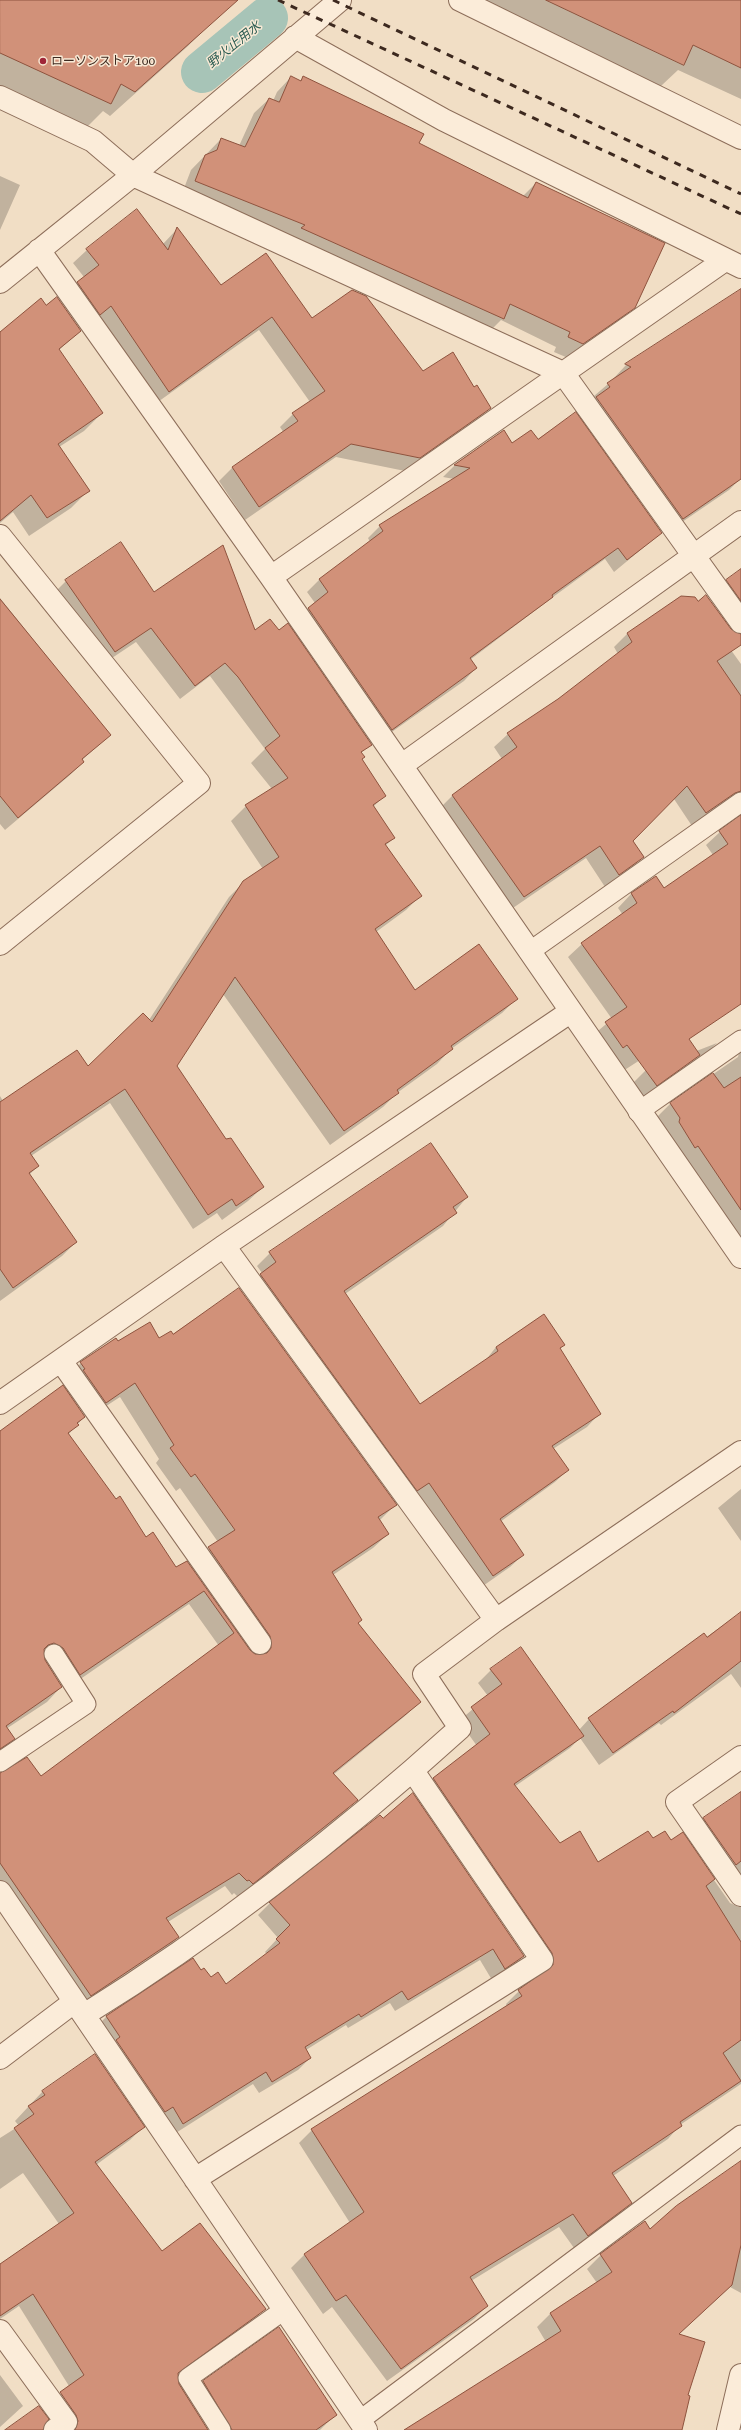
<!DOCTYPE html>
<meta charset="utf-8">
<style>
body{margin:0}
canvas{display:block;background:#f1dec5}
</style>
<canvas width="741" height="2430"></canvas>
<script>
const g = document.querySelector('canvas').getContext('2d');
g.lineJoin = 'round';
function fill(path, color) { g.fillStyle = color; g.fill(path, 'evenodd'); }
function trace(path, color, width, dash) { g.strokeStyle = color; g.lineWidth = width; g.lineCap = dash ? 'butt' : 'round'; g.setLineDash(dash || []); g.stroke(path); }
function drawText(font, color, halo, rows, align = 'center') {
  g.font = font + ' "Roboto Serif","Noto Sans JP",serif'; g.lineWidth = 3; g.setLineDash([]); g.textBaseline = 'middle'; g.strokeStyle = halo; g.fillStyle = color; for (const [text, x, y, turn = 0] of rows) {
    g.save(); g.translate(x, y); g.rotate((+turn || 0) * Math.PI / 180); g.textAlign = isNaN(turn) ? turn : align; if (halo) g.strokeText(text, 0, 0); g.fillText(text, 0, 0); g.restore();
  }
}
fill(new Path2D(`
 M 0,0 L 224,0 L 213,21 L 188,46 L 110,116 L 103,111 L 86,128 L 0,87 Z
 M 479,0 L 741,0 L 741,99 L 678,70 L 661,86 Z
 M 291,77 L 300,81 L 304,77 L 418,144 L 523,196 L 536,183 L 634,307 L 619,322 L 568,358 L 554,352 L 556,347 L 501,320 L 488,333 L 181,196 L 191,170 L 221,139 L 239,146 L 254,113 L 269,99 L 273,101 L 277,92 Z
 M 0,176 L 20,185 L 0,230 Z
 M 177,229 L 221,286 L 312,320 L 423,372 L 474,388 L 490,408 L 476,422 L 405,471 L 336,457 L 245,520 L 219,481 L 232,468 L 284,433 L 280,427 L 293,414 L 310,402 L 259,330 L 155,404 L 64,296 L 84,277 L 73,263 L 87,250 L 163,244 Z
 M 741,290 L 741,478 L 729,490 L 669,531 L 584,411 L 596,399 L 594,396 L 615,378 L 614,378 L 626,365 Z
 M 80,331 L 59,350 L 102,413 L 84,431 L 59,447 L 89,490 L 71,508 L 29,536 L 13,512 L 0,523 L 0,334 Z
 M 504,431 L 512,445 L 538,440 L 661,533 L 614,572 L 605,559 L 549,600 L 470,660 L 476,668 L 464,681 L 379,741 L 296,621 L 315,603 L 307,592 L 319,580 L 370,542 L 368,538 L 380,526 L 454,479 L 443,477 L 455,465 Z
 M 741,570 L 741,616 L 714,594 Z
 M 66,581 L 154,593 L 255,631 L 370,744 L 361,753 L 364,757 L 361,760 L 384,796 L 373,807 L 394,838 L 385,846 L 420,896 L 406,910 L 376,932 L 414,991 L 516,999 L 502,1013 L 451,1049 L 437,1064 L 397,1093 L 383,1107 L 330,1145 L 223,994 L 175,1066 L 225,1141 L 263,1187 L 248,1201 L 222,1220 L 217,1213 L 193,1229 L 110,1103 L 31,1156 L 38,1166 L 29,1175 L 76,1242 L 62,1256 L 0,1301 L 0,1096 L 3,1101 L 88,1067 L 149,1020 L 229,897 L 244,882 L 263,869 L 231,821 L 246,806 L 272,789 L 251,763 L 265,749 L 210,676 L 180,699 L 136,642 L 100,666 L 52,595 Z
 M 681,597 L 718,632 L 741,664 L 741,995 L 623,1071 L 592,1036 L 612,1019 L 568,957 L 582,944 L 623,915 L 618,908 L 631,894 L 655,877 L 663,890 L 713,855 L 706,845 L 720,832 L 738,819 L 737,809 L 692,826 L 674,799 L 632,841 L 642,857 L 629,871 L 605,887 L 586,858 L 510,910 L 439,809 L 452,796 L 502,759 L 494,747 L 508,734 L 558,700 L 618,654 L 614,647 L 627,634 Z
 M 0,598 L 110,735 L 82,760 L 83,762 L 70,775 L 5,830 L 0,824 Z
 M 741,1038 L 741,1242 L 666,1135 L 668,1131 L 657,1117 L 670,1104 L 738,1057 L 739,1053 L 734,1045 Z
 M 717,1043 L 701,1059 L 638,1103 L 627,1089 L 645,1071 Z
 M 431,1145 L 467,1197 L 443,1226 L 345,1294 L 420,1406 L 485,1361 L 496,1347 L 564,1345 L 560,1349 L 599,1414 L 587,1427 L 553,1449 L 568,1470 L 555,1482 L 500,1522 L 523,1555 L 510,1567 L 480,1588 L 248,1287 L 262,1273 L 257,1266 L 270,1253 Z
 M 159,1339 L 395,1505 L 379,1521 L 388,1534 L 373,1548 L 333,1575 L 361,1620 L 357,1624 L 420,1702 L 405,1716 L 333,1775 L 356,1800 L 342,1815 L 238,1897 L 234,1893 L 232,1895 L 225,1886 L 168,1922 L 178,1937 L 164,1952 L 76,2009 L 0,1898 L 0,1773 L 40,1778 L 219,1646 L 189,1604 L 66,1689 L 49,1662 L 43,1659 L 61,1687 L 47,1702 L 6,1729 L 13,1739 L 0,1752 L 0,1432 L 84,1417 L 68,1435 L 115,1500 L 145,1538 L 176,1569 L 186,1562 L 249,1651 L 257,1655 L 256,1651 L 194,1563 L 218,1542 L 180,1488 L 176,1491 L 156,1463 L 159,1459 L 120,1397 L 91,1416 L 67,1377 L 81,1363 L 118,1342 Z
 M 741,1489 L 741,1541 L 718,1508 Z
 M 741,1613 L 741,1688 L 731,1674 L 661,1725 L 659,1723 L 599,1765 L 580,1738 L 570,1748 L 514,1787 L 560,1844 L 598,1864 L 652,1840 L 671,1842 L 682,1834 L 730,1903 L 739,1907 L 739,1901 L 691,1832 L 704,1819 L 741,1793 L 741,2084 L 680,2125 L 668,2139 L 613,2176 L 631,2202 L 618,2215 L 574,2248 L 559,2227 L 471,2281 L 487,2306 L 474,2319 L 387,2381 L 332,2307 L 323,2314 L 291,2268 L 304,2255 L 350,2223 L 299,2143 L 312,2130 L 507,2006 L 506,2004 L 519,1991 L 540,1976 L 540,1966 L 420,1792 L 433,1778 L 477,1746 L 459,1721 L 488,1696 L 478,1683 L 491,1670 L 579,1730 L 589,1719 Z
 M 380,1816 L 523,1956 L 511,1968 L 492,1980 L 480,1960 L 395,2011 L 390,2003 L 348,2028 L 346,2025 L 306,2050 L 310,2058 L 298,2070 L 259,2093 L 253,2084 L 171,2136 L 94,2029 L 106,2017 L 193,1959 L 201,1971 L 226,1985 L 267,1954 L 265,1952 L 278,1938 L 258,1915 L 270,1903 Z
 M 43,2091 L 143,2127 L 130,2140 L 96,2165 L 162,2253 L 264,2309 L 251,2323 L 177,2377 L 178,2384 L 207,2430 L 76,2430 L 57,2399 L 69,2386 L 19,2306 L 0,2319 L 0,2265 L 59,2224 L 23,2173 L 0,2189 L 0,2138 L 19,2126 L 15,2121 Z
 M 741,2162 L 741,2293 L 730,2287 L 678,2335 L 687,2396 L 681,2430 L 406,2430 L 546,2342 L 537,2327 L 550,2314 L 597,2283 L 587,2269 L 601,2255 L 645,2222 L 650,2230 Z
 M 0,2375 L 23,2406 L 0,2427 Z
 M 204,2382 L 336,2414 L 320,2430 L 211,2430 L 190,2395 Z`), '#0003');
trace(new Path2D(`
 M 202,72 L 267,18`), '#a7c4b7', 42);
const building = new Path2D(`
 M 0,0 L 238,0 L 135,92 L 121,84 L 111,104 L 0,53 Z
 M 546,0 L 741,0 L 741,68 L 693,45 L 684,65 Z
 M 291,76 L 301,81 L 303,76 L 424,134 L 419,143 L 528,198 L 536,182 L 665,243 L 635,308 L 583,344 L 568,337 L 570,332 L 510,304 L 504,319 L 301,228 L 305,225 L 195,181 L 205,155 L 217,150 L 221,138 L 245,147 L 269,98 L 279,102 Z
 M 137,209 L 168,250 L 177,227 L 221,285 L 266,253 L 312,318 L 352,290 L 366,296 L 423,371 L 453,352 L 474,387 L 477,385 L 491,408 L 420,458 L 351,444 L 259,507 L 232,467 L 298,421 L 292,413 L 325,391 L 272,317 L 169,392 L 111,306 L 100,315 L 77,282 L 99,265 L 86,249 Z
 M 741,289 L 741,479 L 683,519 L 596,397 L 610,387 L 607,383 L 631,367 L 625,364 Z
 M 57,297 L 81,331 L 59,349 L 103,413 L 58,444 L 90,491 L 47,518 L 31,495 L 0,521 L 0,332 L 41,298 L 46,305 Z
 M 576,412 L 662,533 L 627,560 L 618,548 L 552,595 L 553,597 L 470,658 L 477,668 L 392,730 L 308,608 L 328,592 L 319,579 L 383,531 L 379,525 L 470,468 L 454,465 L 504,430 L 512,443 L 531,430 L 538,439 Z
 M 121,542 L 154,592 L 223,545 L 255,630 L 270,619 L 279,630 L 288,623 L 372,745 L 361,752 L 365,757 L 362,759 L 386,796 L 373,805 L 395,838 L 385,844 L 422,896 L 375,929 L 415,990 L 479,944 L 518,999 L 451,1046 L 453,1049 L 397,1090 L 399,1093 L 344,1131 L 235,977 L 177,1066 L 226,1139 L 231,1138 L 264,1187 L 236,1206 L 232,1199 L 208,1215 L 125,1089 L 30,1153 L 39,1166 L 29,1173 L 77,1242 L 13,1288 L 0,1269 L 0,1102 L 77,1050 L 88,1066 L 143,1013 L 152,1022 L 243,881 L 279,857 L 245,805 L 288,778 L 265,748 L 280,736 L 238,677 L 225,663 L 195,686 L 151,628 L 115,652 L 65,580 Z
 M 741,569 L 741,601 L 726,580 Z
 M 706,595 L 731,629 L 741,634 L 741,645 L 717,661 L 741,696 L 741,791 L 735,793 L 706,813 L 687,786 L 633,841 L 644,857 L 619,875 L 600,846 L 524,897 L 452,795 L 517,747 L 507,733 L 558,699 L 632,642 L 627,633 L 681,596 L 695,597 L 698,601 Z
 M 0,599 L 111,735 L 82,759 L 84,762 L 18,818 L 0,796 Z
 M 741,815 L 741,1004 L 689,1039 L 700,1055 L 657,1086 L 627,1045 L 623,1048 L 605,1022 L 627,1007 L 581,943 L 637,903 L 631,893 L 656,876 L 664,888 L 728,844 L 719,831 Z
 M 713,1073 L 724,1088 L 741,1077 L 741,1210 L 698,1146 L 695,1148 L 679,1122 L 680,1118 L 670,1103 Z
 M 431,1143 L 468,1197 L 453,1207 L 457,1213 L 344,1291 L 420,1404 L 498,1351 L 496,1347 L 544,1314 L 565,1345 L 560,1348 L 601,1414 L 552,1446 L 569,1470 L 500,1519 L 524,1555 L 493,1576 L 429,1483 L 417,1491 L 260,1274 L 276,1262 L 269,1252 Z
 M 239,1288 L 397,1505 L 378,1517 L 389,1534 L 332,1572 L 362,1620 L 358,1623 L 421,1702 L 333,1773 L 358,1800 L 253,1884 L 249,1880 L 247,1881 L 239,1873 L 166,1918 L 179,1937 L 91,1996 L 0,1863 L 0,1773 L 27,1757 L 41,1776 L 234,1633 L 204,1591 L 80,1675 L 63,1648 L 54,1643 L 48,1645 L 44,1649 L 45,1660 L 62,1687 L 6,1726 L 15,1739 L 0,1749 L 0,1431 L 63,1385 L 85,1417 L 77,1423 L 79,1425 L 68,1433 L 116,1499 L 120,1496 L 146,1537 L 153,1532 L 176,1567 L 187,1561 L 250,1650 L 255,1654 L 267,1653 L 271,1648 L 270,1636 L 208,1547 L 235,1530 L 195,1474 L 191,1477 L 170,1448 L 174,1445 L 135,1383 L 106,1403 L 83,1370 L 85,1369 L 80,1362 L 116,1338 L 118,1341 L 150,1322 L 159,1338 L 171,1331 L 173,1334 Z
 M 741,1612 L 741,1661 L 674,1713 L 673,1711 L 613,1753 L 588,1718 L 704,1633 L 707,1637 Z
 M 521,1647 L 584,1736 L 514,1784 L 560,1843 L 580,1831 L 598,1862 L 648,1831 L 653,1838 L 665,1831 L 671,1840 L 683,1832 L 715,1879 L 706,1886 L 741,1942 L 741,2040 L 723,2053 L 741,2081 L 680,2122 L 682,2126 L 612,2173 L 632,2203 L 588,2236 L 573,2214 L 470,2277 L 488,2306 L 401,2369 L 346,2295 L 336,2301 L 304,2254 L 364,2212 L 311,2129 L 522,1996 L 518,1990 L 553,1965 L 552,1953 L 433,1778 L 490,1734 L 471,1707 L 502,1684 L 490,1669 Z
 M 741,1792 L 741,1861 L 736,1865 L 703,1818 Z
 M 413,1793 L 524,1956 L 505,1969 L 493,1949 L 408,2000 L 402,1991 L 361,2017 L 359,2014 L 305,2047 L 311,2058 L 272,2082 L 266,2072 L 183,2124 L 173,2107 L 165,2112 L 116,2040 L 120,2037 L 106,2016 L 193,1958 L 201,1970 L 204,1968 L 211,1977 L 218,1972 L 226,1984 L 280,1943 L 276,1939 L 290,1925 L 269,1902 L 380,1815 L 383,1818 Z
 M 95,2054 L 145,2127 L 95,2162 L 162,2251 L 200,2223 L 266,2309 L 178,2373 L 179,2384 L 208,2430 L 75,2430 L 78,2421 L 76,2415 L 60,2392 L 84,2375 L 33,2294 L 0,2316 L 0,2264 L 74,2213 L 14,2128 L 34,2114 L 28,2106 L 45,2095 L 42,2091 Z
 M 741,2161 L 741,2245 L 732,2285 L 679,2334 L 705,2342 L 688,2395 L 690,2396 L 682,2430 L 404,2430 L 561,2331 L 550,2313 L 612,2272 L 600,2254 L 645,2221 L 650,2229 L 676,2206 Z
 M 279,2327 L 337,2415 L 316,2430 L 232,2430 L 203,2381 Z
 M 39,2406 L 49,2419 L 43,2430 L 5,2430 Z`);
fill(building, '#d19179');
trace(building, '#8e533e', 1);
const lane = new Path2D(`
 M 529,952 L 741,802
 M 638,1112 L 741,1040
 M 0,1762 L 86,1704 L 54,1654
 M 359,2421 L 741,2135
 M 221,2430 L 188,2378 L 284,2310`);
const street = new Path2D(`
 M 460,0 L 741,138
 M 295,37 L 444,120 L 741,267
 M 0,97 L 93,141 L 133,175 L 563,373 L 741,622
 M 39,250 L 271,577 L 741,1257
 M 0,282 L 133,175 L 340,0
 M 0,536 L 199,783 L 0,944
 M 271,577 L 725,260
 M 402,765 L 741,522
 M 224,1246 L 496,1620
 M 61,1361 L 260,1643
 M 0,1403 L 224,1246 L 570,1012
 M 741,1757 L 677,1802 L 741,1895
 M 0,1892 L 366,2430
 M 84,2015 C 218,1932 343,1834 460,1728 L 424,1674 L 496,1620 L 741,1452
 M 0,2058 L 74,2002
 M 195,2179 L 542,1960 L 413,1771
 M 0,2331 L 66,2422 L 55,2430
 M 728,2430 L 741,2375`);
trace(lane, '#8d6e5a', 21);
trace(street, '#8d6e5a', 24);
trace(lane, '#fbecd9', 19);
trace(street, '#fbecd9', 22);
trace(new Path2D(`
 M 278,0 L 741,214
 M 333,0 L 741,194`), '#3d291f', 3, [7, 7]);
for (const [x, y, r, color] of [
 [43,61,4,"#a02638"]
]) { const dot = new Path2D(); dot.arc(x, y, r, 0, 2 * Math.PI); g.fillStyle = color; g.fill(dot); trace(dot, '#f8e9d5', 1.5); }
drawText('12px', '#3d291f', '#f8e9d5', [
 ["ローソンストア100",51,61]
], 'left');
drawText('italic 13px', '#2d5d53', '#f8e9d5', [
 ["野火止用水",234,45,-39]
]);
</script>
